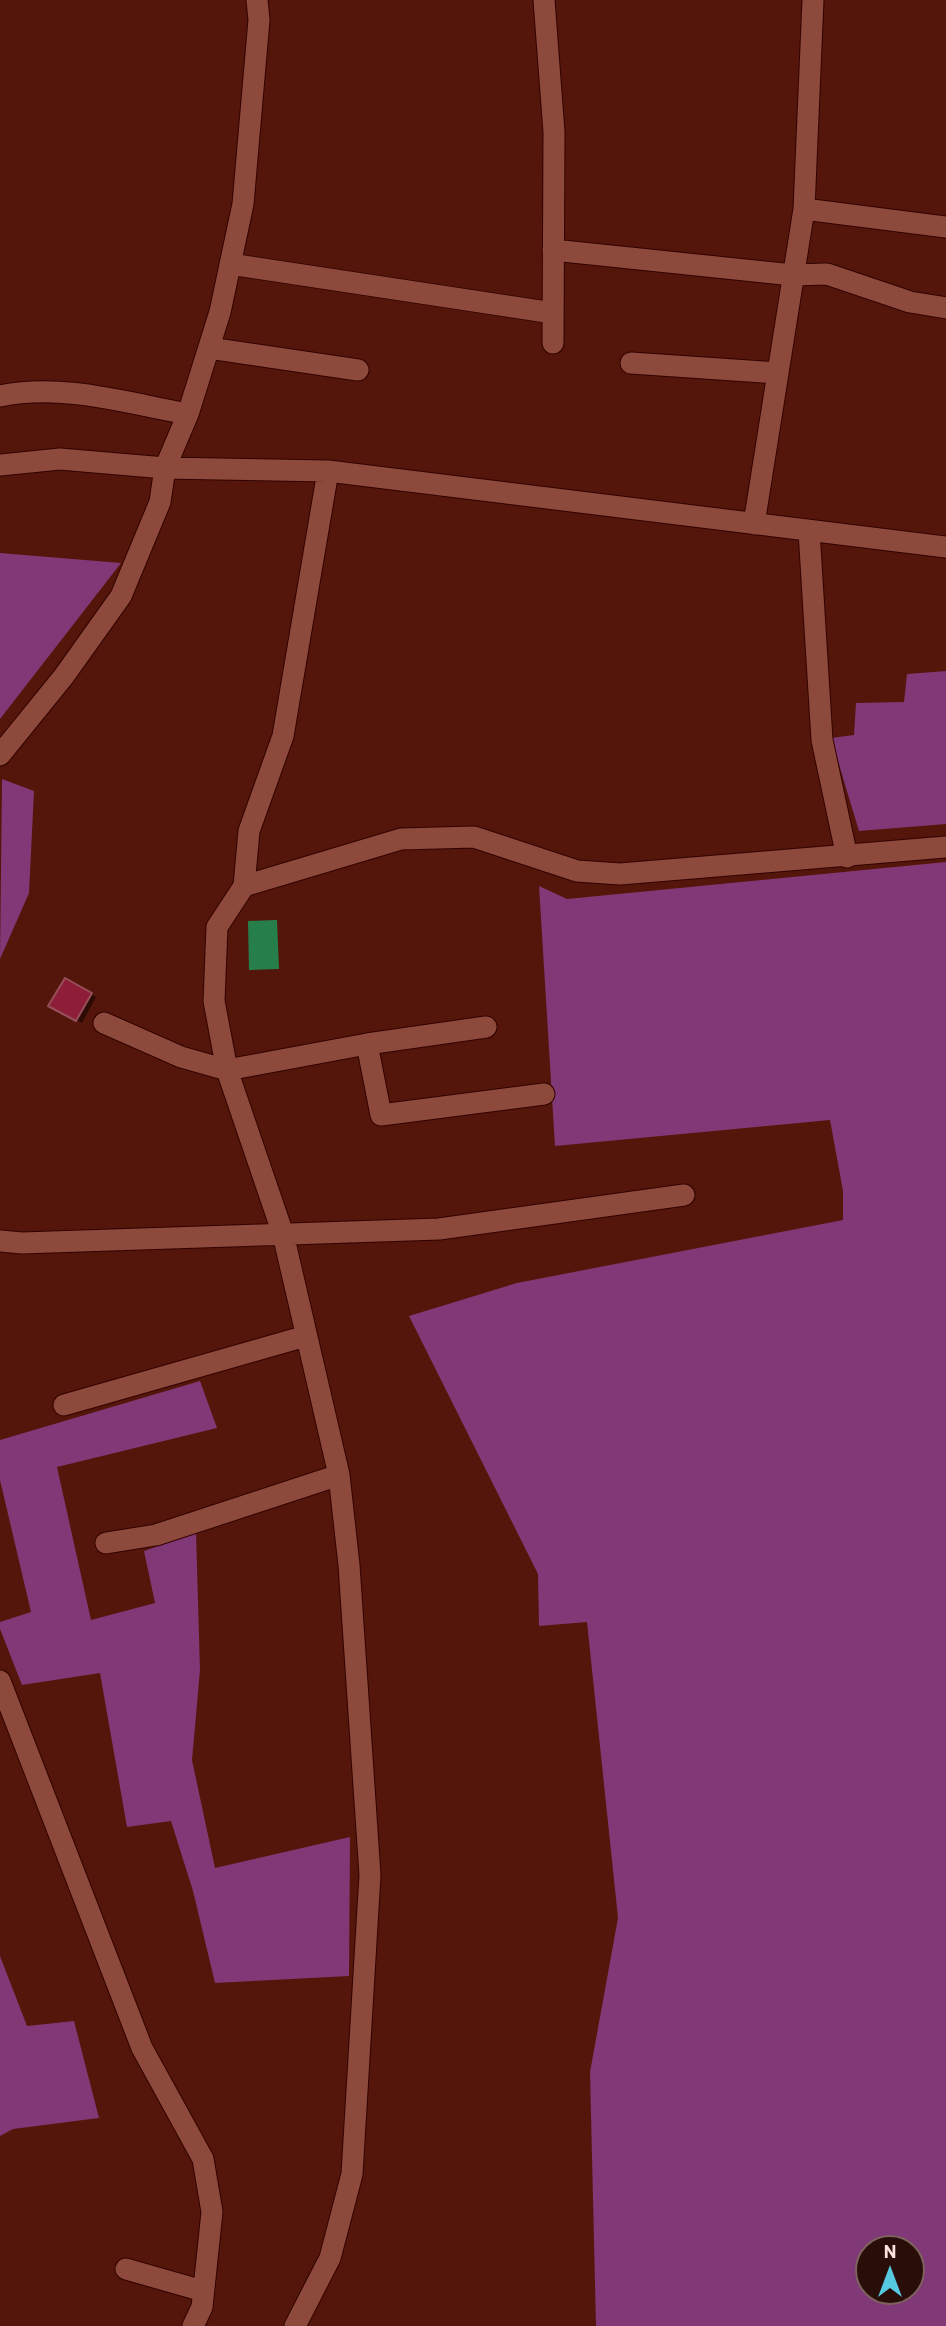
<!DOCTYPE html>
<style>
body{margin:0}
#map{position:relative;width:946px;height:2326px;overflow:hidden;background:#54160a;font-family:Barlow,sans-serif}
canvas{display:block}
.north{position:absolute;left:855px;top:2235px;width:70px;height:70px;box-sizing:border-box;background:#290d08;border:2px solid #7d625d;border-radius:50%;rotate:0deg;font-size:19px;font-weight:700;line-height:28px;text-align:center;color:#fbe2dc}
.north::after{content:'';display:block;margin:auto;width:24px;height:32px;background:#56c9e0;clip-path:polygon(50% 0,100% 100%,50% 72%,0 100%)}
</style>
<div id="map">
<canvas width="946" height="2326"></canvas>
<div class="north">N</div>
</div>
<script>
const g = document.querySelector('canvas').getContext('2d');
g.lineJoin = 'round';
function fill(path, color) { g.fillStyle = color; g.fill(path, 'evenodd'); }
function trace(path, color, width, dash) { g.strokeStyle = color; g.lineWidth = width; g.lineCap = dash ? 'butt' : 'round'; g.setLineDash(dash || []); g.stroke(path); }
fill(new Path2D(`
 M 0,553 L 121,563 L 0,719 Z
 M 946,671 L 946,824 L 859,831 L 831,738 L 854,735 L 856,703 L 904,702 L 907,674 Z
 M 2,779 L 34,791 L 29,893 L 0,959 Z
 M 946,862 L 946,2326 L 596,2326 L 590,2072 L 618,1918 L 587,1622 L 539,1626 L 538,1574 L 409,1316 L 517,1283 L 843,1220 L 843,1191 L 830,1120 L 555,1146 L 539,886 L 567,899 ZM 869,2249 L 911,2249 L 911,2291 L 869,2291 Z
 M 200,1381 L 217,1428 L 57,1467 L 91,1620 L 155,1603 L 144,1551 L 196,1533 L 200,1670 L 192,1760 L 215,1868 L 350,1837 L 349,1976 L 215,1983 L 193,1891 L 171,1821 L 127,1827 L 100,1673 L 22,1685 L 0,1629 L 0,1622 L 31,1612 L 0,1480 L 0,1440 Z
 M 0,1956 L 27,2026 L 74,2021 L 99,2118 L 13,2129 L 0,2136 Z`), '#803876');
fill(new Path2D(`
 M 277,920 L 279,969 L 249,970 L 248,921 Z`), '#267f4a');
fill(new Path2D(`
 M 65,980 L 96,997 L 82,1023 L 51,1006 Z`), '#0007');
const building = new Path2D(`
 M 65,978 L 92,993 L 76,1021 L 48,1006 Z`);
fill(building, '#8e1d38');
trace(building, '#964f58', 2);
const minor = new Path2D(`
 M 544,0 L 554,132 L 553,343
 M 804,209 L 946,227
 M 553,250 L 793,275 L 827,274 L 910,302 L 946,308
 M 230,264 L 553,313
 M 209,348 L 358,370
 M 631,363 L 778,373
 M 0,396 C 61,383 127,403 188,414
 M 0,465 L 60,459 L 165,468 L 328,471 L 946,547
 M 754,524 L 804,209 L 813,0
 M 809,531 L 822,740 L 847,857
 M 0,755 L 64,676 L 121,596 L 160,502 L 165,468 L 188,414 L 220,312 L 243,204 L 259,20 L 257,0
 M 244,886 L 249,831 L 283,736 L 328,471
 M 104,1023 L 181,1057 L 227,1070 L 367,1044 L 486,1027
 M 367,1044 L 381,1115 L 544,1094
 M 0,1241 L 22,1243 L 439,1229 L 684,1195
 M 64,1405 L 306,1336
 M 106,1543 L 156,1535 L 339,1475
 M 0,1681 L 142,2048 L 203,2159 L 212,2212 L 202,2307 L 193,2326
 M 126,2269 L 203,2291
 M 295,2326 L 330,2258 L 352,2174 L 370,1875 L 349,1565 L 339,1475 L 283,1234 L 227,1070 L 214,1001 L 217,927 L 244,886 L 401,839 L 474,837 L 577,871 L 620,874 L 946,847`);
trace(minor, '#310300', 23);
trace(minor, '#8d493b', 21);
</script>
